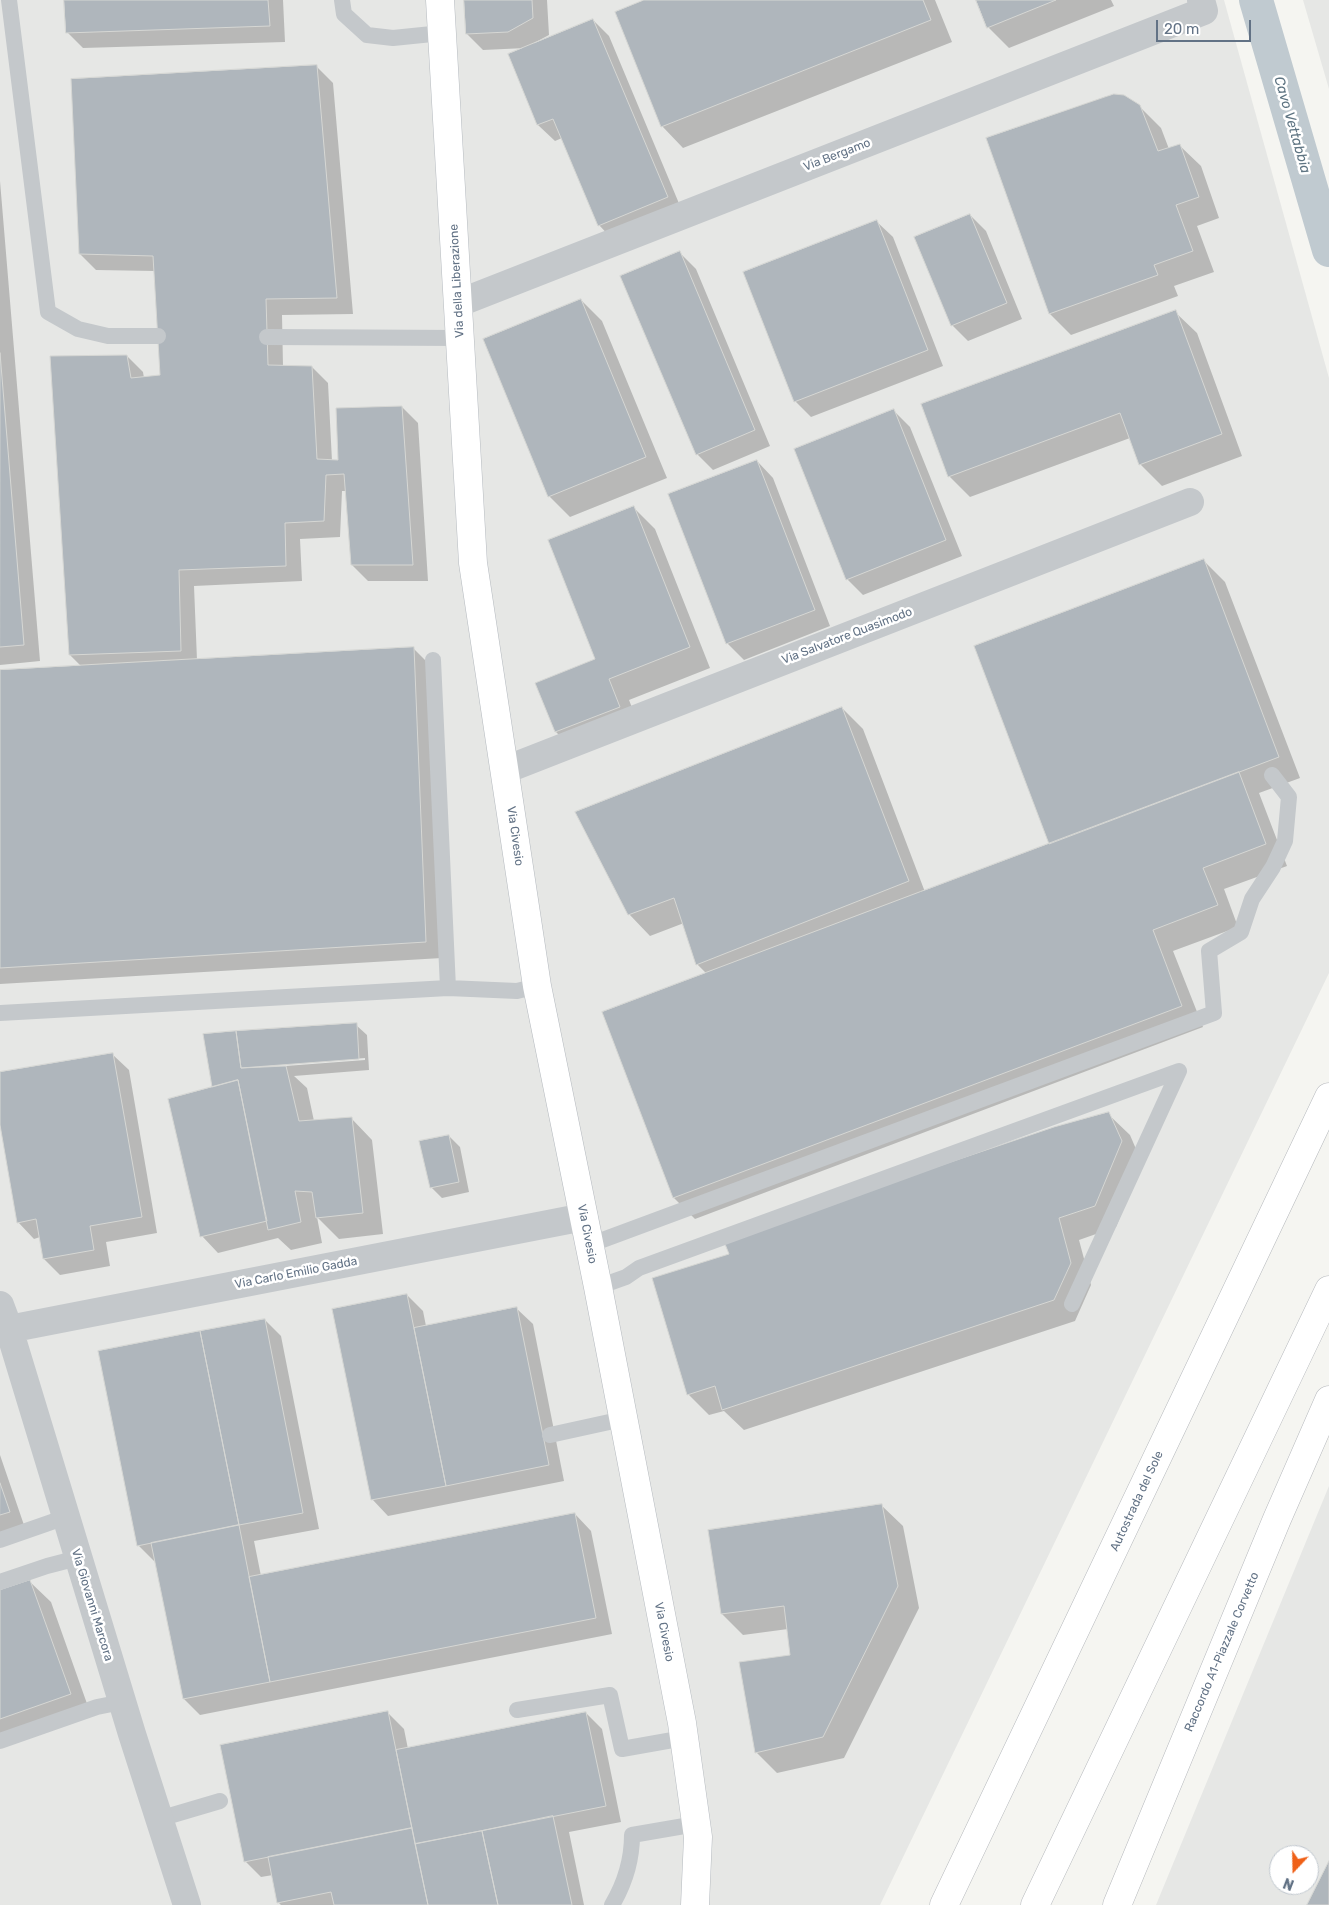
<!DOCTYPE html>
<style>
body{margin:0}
#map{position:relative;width:1329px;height:1905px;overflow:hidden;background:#f5f5f1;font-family:Rubik,sans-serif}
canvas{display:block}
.north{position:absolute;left:1269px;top:1845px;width:50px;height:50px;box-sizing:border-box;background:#fff;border:1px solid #c0c7ce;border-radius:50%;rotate:201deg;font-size:14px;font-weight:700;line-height:20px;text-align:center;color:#627285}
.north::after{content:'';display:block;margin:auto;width:18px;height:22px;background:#ef6017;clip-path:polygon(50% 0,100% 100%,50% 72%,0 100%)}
.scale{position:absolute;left:1156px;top:20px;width:95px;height:22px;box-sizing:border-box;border:2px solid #627285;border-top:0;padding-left:6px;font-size:15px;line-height:18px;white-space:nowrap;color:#627285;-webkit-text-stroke:4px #fff;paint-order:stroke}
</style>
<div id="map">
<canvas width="1329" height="1905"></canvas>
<div class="north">N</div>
<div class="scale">20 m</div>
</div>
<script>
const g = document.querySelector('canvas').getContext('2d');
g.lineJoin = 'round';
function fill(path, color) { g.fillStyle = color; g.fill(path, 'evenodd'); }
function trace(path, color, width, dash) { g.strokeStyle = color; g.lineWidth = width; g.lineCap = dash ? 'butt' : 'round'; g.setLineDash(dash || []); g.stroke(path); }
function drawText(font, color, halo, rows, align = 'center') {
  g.font = font + ' Rubik,sans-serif'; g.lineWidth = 5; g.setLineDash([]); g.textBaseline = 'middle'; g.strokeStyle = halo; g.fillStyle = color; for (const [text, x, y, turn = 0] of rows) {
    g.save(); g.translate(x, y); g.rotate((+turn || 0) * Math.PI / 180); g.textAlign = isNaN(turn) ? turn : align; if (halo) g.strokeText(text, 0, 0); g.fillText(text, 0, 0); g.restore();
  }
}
fill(new Path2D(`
 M 0,0 L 1224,0 L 1329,378 L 1329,973 L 880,1905 L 0,1905 Z
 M 1303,0 L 1329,0 L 1329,89 Z
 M 1329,1486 L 1329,1905 L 1156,1905 ZM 1279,1855 L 1309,1855 L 1309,1885 L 1279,1885 Z`), '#e6e7e5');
fill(new Path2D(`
 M 65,0 L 283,0 L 285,42 L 83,48 L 67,32 Z
 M 465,0 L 547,0 L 549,35 L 534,43 L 534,44 L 593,20 L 609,36 L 683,213 L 615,242 L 599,225 L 562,138 L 555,141 L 538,125 L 509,55 L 526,48 L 483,50 L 467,34 Z
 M 648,0 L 935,0 L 952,42 L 683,148 L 662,126 Z
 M 977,0 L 1111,0 L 1114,6 L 1009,48 L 988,27 Z
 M 316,66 L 333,83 L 353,314 L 282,315 L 283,366 L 312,367 L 328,383 L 332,461 L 339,462 L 402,407 L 418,423 L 428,581 L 368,581 L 352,565 L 346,491 L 342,491 L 340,537 L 300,539 L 302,581 L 194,586 L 197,660 L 413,648 L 429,664 L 442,958 L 0,984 L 0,671 L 82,667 L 70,655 L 127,356 L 143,372 L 144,378 L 161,376 L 155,271 L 96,270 L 80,254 Z
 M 1107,96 L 1124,96 L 1139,106 L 1161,128 L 1169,149 L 1179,145 L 1201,166 L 1219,218 L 1197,226 L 1214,272 L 1174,286 L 1178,296 L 1071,335 L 1050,314 L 987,139 Z
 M 0,181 L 40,661 L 0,665 Z
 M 970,215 L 986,231 L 1022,319 L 968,341 L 952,325 Z
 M 876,221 L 893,237 L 943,366 L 811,417 L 795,401 Z
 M 680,253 L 696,269 L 770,446 L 713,470 L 697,454 Z
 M 581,300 L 602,321 L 667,478 L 570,517 L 549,496 Z
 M 1175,312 L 1197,333 L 1242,456 L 1162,486 L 1140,464 L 1130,438 L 970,497 L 949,476 Z
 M 894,411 L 910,427 L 962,556 L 863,595 L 847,579 Z
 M 757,461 L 773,478 L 830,626 L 744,660 L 727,643 Z
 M 634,508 L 655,529 L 710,668 L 629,700 L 640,728 L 577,753 L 556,732 L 537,683 L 597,660 Z
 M 1204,561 L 1225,582 L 1300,778 L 1259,793 L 1287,866 L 1224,889 L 1238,927 L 1173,951 L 1203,1027 L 695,1219 L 674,1198 L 604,1013 L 707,974 L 697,964 L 684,923 L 650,936 L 629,914 L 842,708 L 863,729 L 925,892 L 1051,844 Z
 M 356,1025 L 367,1035 L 369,1070 L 294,1076 L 307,1088 L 314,1121 L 351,1118 L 372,1140 L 383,1234 L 339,1239 L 317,1217 L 322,1243 L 291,1250 L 278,1238 L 218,1253 L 202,1236 L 215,1088 L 205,1035 ZM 365,1058 L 365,1060 L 259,1068 L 259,1066 Z
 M 112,1054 L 129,1070 L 157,1233 L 106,1242 L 110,1266 L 60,1275 L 44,1259 L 40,1237 L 34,1239 L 18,1222 L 0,1118 L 0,1073 Z
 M 1108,1114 L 1130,1135 L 1142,1163 L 1116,1227 L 1079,1240 L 1091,1285 L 1075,1321 L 744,1430 L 724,1411 L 709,1415 L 688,1394 Z
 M 449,1136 L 460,1147 L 469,1192 L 442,1198 L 431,1187 Z
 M 407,1295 L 423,1311 L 426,1326 L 516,1308 L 533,1324 L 564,1481 L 388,1516 L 372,1499 Z
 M 265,1320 L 281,1336 L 319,1529 L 254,1541 L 261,1576 L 575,1514 L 591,1531 L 612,1634 L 200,1715 L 184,1699 L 156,1561 L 154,1561 L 138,1545 Z
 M 0,1455 L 25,1528 L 0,1537 Z
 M 881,1505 L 903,1526 L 919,1608 L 844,1758 L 777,1773 L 756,1752 L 792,1656 L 788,1629 L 743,1635 L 722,1614 Z
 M 29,1581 L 51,1602 L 91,1715 L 0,1747 L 0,1591 Z
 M 388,1713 L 404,1729 L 408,1749 L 586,1713 L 602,1729 L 621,1822 L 569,1832 L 584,1905 L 281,1905 L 278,1902 L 273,1875 L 261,1877 L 245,1861 Z`), '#0003');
trace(new Path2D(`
 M 1256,0 L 1329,250`), '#c0cad0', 34);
const building = new Path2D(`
 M 64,0 L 268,0 L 270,26 L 66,33 Z
 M 464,0 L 532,0 L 533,18 L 508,32 L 466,34 Z
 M 644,0 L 923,0 L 931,20 L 661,127 L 615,12 Z
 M 976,0 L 1056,0 L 987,28 Z
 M 593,19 L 668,197 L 598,226 L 553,119 L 537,125 L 508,54 Z
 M 317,65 L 337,298 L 266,299 L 268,365 L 312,366 L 317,459 L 338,460 L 336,408 L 402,406 L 413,565 L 351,565 L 344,474 L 326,475 L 324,521 L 285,523 L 286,566 L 179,570 L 181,651 L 69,655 L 50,356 L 127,355 L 131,378 L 160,375 L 153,256 L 79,254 L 71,79 Z
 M 1114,94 L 1124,95 L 1140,105 L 1158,151 L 1180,144 L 1199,197 L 1176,205 L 1193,251 L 1154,265 L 1158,275 L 1049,314 L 986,138 Z
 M 970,214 L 1007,303 L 951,326 L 914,237 Z
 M 877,220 L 928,350 L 794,402 L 743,272 Z
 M 680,251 L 755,430 L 696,455 L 620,276 Z
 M 581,299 L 646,457 L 548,497 L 483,339 Z
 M 1176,310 L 1222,434 L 1139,465 L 1120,413 L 948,477 L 921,404 Z
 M 0,353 L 24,645 L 0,647 Z
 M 894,409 L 946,540 L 846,580 L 794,449 Z
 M 757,460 L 815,610 L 726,644 L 668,494 Z
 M 634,506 L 690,647 L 609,679 L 620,707 L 555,732 L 535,683 L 595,659 L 548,540 Z
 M 1204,559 L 1279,757 L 1049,844 L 974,646 Z
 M 414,647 L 426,942 L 0,968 L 0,670 Z
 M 842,707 L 909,881 L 696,965 L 674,898 L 628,915 L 575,812 Z
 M 1239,772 L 1266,844 L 1203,868 L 1218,905 L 1153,930 L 1182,1006 L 673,1198 L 602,1012 Z
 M 357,1023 L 359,1059 L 241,1068 L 236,1031 Z
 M 236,1031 L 241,1068 L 286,1066 L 299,1121 L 352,1117 L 363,1213 L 316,1218 L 312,1192 L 295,1191 L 301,1222 L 268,1230 L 238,1080 L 212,1087 L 203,1034 Z
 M 113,1053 L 142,1217 L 90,1226 L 94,1250 L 43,1259 L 36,1219 L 17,1223 L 0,1125 L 0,1072 Z
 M 238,1080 L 267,1221 L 200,1237 L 168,1099 Z
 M 1109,1112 L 1122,1141 L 1095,1206 L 1059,1218 L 1071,1263 L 1054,1300 L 722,1410 L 715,1386 L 687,1395 L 652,1278 L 729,1254 L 723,1239 L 1054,1127 Z
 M 449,1135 L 459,1182 L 430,1188 L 419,1141 Z
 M 407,1294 L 446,1486 L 371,1500 L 332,1309 Z
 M 517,1307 L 549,1465 L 446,1486 L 414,1328 Z
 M 265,1319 L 303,1513 L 239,1525 L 200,1331 Z
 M 200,1331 L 239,1525 L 137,1546 L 98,1351 Z
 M 0,1483 L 10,1512 L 0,1515 Z
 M 882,1504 L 898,1586 L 823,1737 L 755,1753 L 739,1662 L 790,1655 L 784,1606 L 721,1614 L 708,1530 Z
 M 575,1513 L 596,1618 L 270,1682 L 249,1577 Z
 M 239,1525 L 270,1682 L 183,1699 L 151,1543 Z
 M 30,1580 L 71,1694 L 0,1719 L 0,1590 Z
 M 388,1711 L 412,1828 L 244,1862 L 220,1745 Z
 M 586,1712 L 606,1806 L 415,1844 L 396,1750 Z
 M 553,1816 L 572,1905 L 498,1905 L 482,1831 Z
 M 412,1828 L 428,1905 L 334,1905 L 331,1892 L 277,1903 L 268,1857 Z
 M 482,1831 L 498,1905 L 428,1905 L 415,1844 Z
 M 1329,1861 L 1329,1905 L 1307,1905 Z`);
fill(building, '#afb6bc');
trace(building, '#d6d7d4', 1);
const secondary = new Path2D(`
 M 440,0 L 473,563 L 537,986 L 598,1287 L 682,1723 L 698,1837 L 695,1905`);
const highway = new Path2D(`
 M 944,1905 L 1329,1097
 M 1035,1905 L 1329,1290
 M 1117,1905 L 1277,1519 L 1329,1400`);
trace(secondary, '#b6bbc0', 29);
trace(highway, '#b6b9bd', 29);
trace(new Path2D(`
 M 9,0 L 48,312 L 78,329 L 108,336 L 158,336
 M 342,0 L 344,14 L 367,35 L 393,38 L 442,33
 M 267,337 L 460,338
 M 433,660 L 448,988 L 517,991 L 537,986
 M 0,1013 L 448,988
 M 589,1245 L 1214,1013 L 1209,951 L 1241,932 L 1252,899 L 1273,867 L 1285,841 L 1289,797 L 1272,775
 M 598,1287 L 626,1277 L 639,1268 L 1179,1071 L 1072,1304
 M 550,1435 L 623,1419
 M 0,1540 L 66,1517
 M 0,1582 L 47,1566 L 78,1558
 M 517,1710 L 610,1695 L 622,1749 L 684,1738
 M 0,1741 L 97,1707 L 122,1702
 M 159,1819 L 220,1801
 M 612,1905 C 625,1883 632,1861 632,1835 L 696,1824`), '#c4c8cb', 16);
trace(new Path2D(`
 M 459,303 L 1204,11 L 1201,0
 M 505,770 L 1190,502
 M 0,1305 L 9,1329 L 132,1734 L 187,1905
 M 9,1329 L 584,1217`), '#c4c8cb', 28);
trace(secondary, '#fff', 28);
trace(highway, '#fff', 28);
drawText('12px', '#627285', '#fff', [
 ["Via Bergamo",837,155,-21],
 ["Via della Liberazione",457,281,-93],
 ["Via Salvatore Quasimodo",847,636,-21],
 ["Via Civesio",515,836,82],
 ["Via Civesio",587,1234,79],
 ["Via Carlo Emilio Gadda",296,1273,-11],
 ["Autostrada del Sole",1137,1501,-65],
 ["Via Giovanni Marcora",92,1605,73],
 ["Via Civesio",664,1632,79],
 ["Raccordo A1-Piazzale Corvetto",1222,1652,-67]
]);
drawText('italic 14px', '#5e7482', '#fff', [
 ["Cavo Vettabbia",1292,125,74]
]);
</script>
